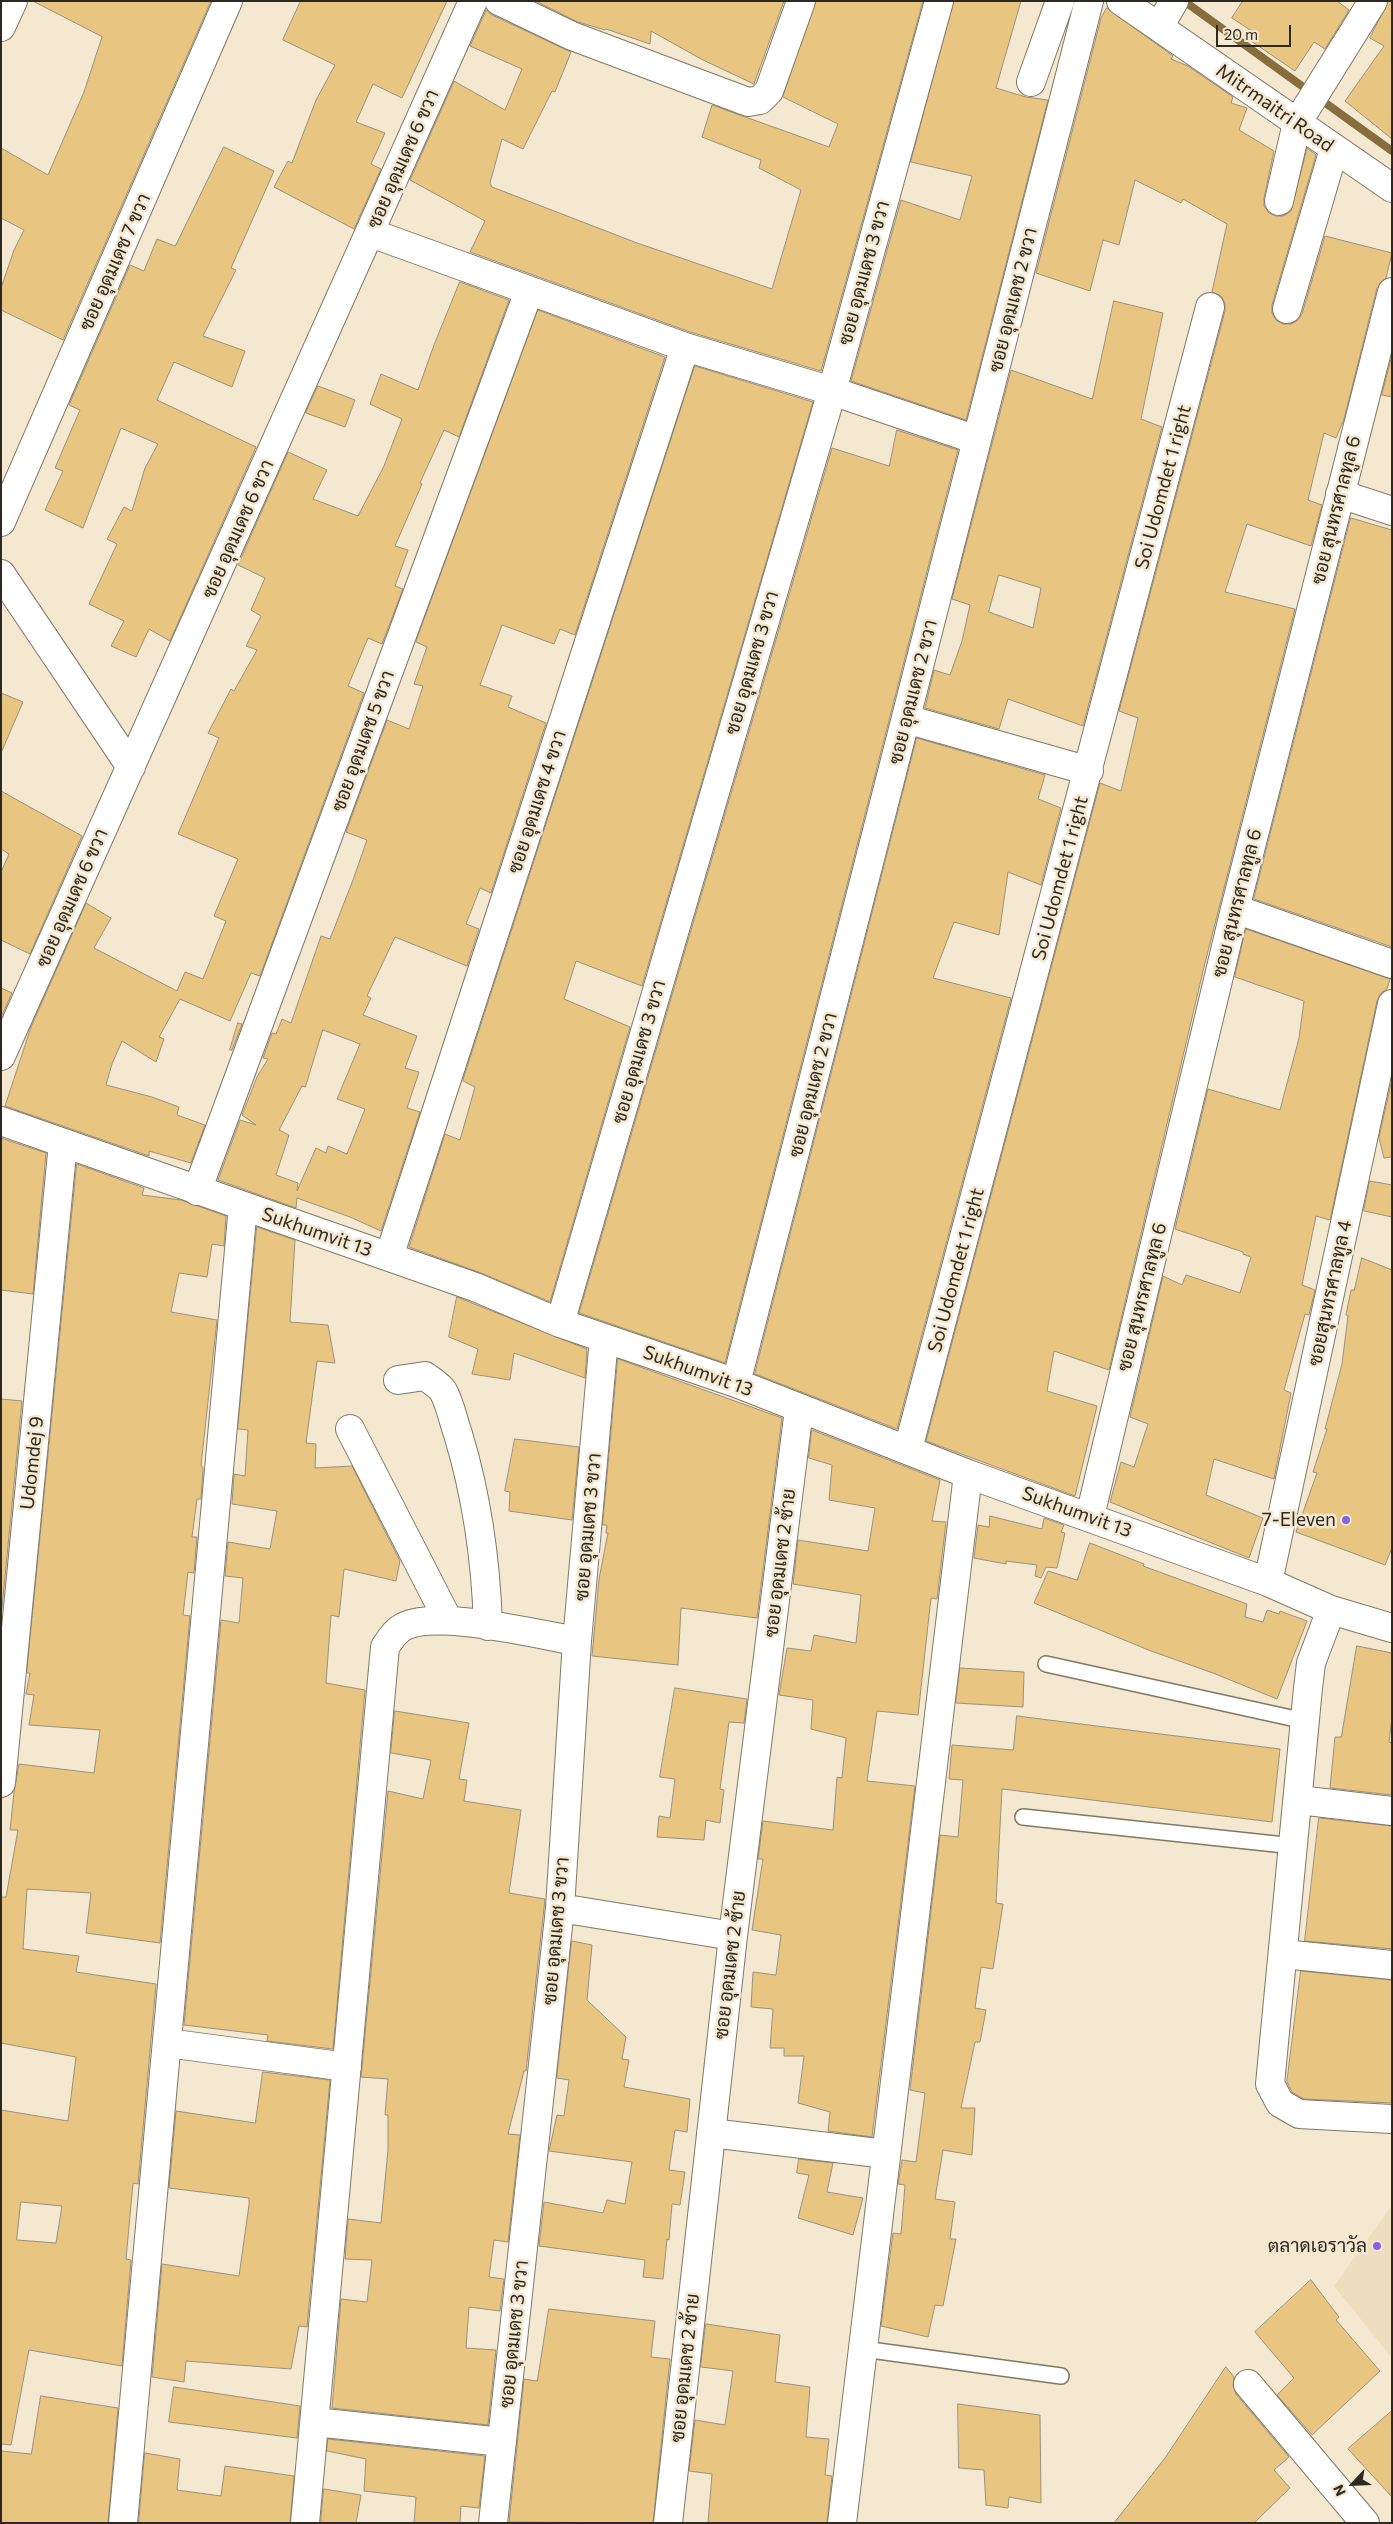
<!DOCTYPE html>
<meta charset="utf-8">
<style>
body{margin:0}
#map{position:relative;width:1393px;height:2524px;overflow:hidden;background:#f4e8d1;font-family:Commissioner,sans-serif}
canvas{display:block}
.frame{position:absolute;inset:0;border:2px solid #2d2920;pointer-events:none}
.north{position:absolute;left:1328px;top:2459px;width:50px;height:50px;-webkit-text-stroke:4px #f4e8d1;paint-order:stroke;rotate:245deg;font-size:14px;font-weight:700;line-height:20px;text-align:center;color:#2d2920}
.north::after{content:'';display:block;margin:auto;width:18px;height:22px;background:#2d2920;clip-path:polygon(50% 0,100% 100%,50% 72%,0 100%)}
.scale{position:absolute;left:1216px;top:25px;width:75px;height:22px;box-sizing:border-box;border:2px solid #2d2920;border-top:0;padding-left:6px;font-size:15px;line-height:18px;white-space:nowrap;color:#2d2920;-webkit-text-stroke:4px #f4e8d1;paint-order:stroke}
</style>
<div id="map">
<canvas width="1393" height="2524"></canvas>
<div class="frame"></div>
<div class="north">N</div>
<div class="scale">20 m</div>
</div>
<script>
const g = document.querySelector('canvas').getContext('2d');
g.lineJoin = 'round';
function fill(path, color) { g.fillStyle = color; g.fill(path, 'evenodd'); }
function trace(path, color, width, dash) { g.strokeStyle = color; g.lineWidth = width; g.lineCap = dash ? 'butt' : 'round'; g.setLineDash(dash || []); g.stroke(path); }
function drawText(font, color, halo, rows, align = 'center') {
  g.font = font + ' Commissioner,Sarabun,sans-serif'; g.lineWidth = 5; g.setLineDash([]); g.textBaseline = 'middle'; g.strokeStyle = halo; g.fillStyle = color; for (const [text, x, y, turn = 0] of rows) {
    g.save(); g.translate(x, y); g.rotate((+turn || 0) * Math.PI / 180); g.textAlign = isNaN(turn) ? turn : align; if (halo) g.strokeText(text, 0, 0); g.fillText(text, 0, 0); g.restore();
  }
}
fill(new Path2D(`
 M 1392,2205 L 1392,2358 L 1334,2286 Z`), '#eedec0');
trace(new Path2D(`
 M 1184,1 L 1392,151`), '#876e3c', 8);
const building = new Path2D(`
 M 33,1 L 211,1 L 63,340 L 1,310 L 1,288 L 14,250 L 24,230 L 1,218 L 1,148 L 48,175 L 84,92 L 102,37 Z
 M 301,1 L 447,1 L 402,98 L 373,84 L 356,122 L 385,133 L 371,164 L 381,169 L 354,229 L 274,187 L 288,161 L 292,163 L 316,100 L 335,65 L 283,40 Z
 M 536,1 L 784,1 L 754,84 L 703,60 L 651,31 L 650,44 L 606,29 L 605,30 L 578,22 Z
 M 816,1 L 923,1 L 821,371 L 690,332 L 470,252 L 485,221 L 410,180 L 454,81 L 505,110 L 522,69 L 470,46 L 486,10 L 492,15 L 571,52 L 555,92 L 552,91 L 523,149 L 502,139 L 490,183 L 492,187 L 637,243 L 772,289 L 801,190 L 759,168 L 761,160 L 702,137 L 712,105 L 829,147 L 838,124 L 783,97 Z
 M 954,1 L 1021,1 L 996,88 L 1026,97 L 1048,100 L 966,420 L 851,381 L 901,200 L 960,220 L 972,176 L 911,162 Z
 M 1243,1 L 1337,1 L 1349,10 L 1325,49 L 1314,42 L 1295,71 L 1248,39 L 1253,32 L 1232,18 Z
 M 1389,1 L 1392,1 L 1392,139 L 1345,101 L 1384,46 L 1370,38 Z
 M 1107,8 L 1173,56 L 1171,59 L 1188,66 L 1233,97 L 1231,103 L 1247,108 L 1239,130 L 1274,151 L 1264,198 L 1264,206 L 1269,213 L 1276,216 L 1283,216 L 1291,211 L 1307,148 L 1316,155 L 1272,305 L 1272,313 L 1276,320 L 1283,324 L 1291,324 L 1297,321 L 1302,314 L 1325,236 L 1392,253 L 1386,278 L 1377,288 L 1344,419 L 1336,438 L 1324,433 L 1308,500 L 1322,505 L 1311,546 L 1247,524 L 1225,592 L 1295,609 L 1204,967 L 1109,1370 L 1054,1351 L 1047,1391 L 1097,1406 L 1075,1496 L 926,1441 L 1100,783 L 1121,791 L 1138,718 L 1119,711 L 1225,311 L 1225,303 L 1221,296 L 1212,292 L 1227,224 L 1183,199 L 1181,203 L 1135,180 L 1119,245 L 1103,240 L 1090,291 L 1036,273 L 1101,18 Z
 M 224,147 L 274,171 L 231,268 L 236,270 L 203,336 L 245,351 L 232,387 L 174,362 L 157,400 L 256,447 L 170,641 L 149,629 L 136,657 L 111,646 L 124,621 L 89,604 L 117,544 L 107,539 L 124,507 L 132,511 L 145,468 L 158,444 L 121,428 L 83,528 L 45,510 L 63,471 L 55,468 L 80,410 L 69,405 L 130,265 L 144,271 L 157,239 L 175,246 Z
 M 460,282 L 509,300 L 459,437 L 444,430 L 420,483 L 422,484 L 395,546 L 408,550 L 395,586 L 403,589 L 382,644 L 368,638 L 348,686 L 364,693 L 260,976 L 251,973 L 230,1021 L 180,999 L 159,1037 L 164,1039 L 156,1062 L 122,1041 L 112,1064 L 106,1085 L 152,1097 L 179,1107 L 177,1115 L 205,1125 L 191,1163 L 149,1151 L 149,1156 L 5,1106 L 31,1027 L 86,903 L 111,918 L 94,948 L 177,991 L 185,972 L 203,979 L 226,921 L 214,916 L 238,859 L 178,834 L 219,738 L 208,733 L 231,689 L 234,691 L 257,650 L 246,646 L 261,616 L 251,610 L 265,578 L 238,565 L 288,452 L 327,470 L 313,499 L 358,516 L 384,466 L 402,419 L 370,404 L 381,374 L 418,390 L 434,345 Z
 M 1114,301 L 1163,313 L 1141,419 L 1162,427 L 1083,726 L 1008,699 L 999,729 L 925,708 L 934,670 L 950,675 L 962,641 L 970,605 L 952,599 L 1011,370 L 1092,399 ZM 999,575 L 1041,588 L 1033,628 L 989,612 Z
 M 538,310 L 665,357 L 575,635 L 560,629 L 554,644 L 502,625 L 480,685 L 512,696 L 508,707 L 546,723 L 491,893 L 480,888 L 466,924 L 479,929 L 467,966 L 395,937 L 367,996 L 371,998 L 363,1015 L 417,1036 L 405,1068 L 419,1072 L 407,1108 L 420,1112 L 381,1231 L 350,1217 L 297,1198 L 296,1208 L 218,1180 L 240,1120 L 256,1125 L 242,1115 L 257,1077 L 268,1059 L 263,1058 L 272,1033 L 276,1034 L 282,1019 L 291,1023 L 321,936 L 330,939 L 353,880 L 367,840 L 346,832 L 387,720 L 409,729 L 423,686 L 414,684 L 427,647 L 416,642 ZM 323,1030 L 360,1044 L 337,1099 L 365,1109 L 347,1154 L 328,1146 L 326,1153 L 316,1148 L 297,1191 L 298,1183 L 276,1175 L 289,1135 L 279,1130 L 302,1086 L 305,1087 Z
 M 1392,356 L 1392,397 L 1382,395 Z
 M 695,366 L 813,402 L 642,986 L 576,961 L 564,999 L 630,1027 L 550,1302 L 481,1273 L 409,1247 L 445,1134 L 460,1140 L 475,1087 L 463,1081 Z
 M 318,386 L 355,400 L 345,427 L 306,413 Z
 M 897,430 L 958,450 L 725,1363 L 579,1313 L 832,448 L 889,466 Z
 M 1351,518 L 1392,530 L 1392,947 L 1254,899 Z
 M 1,693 L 23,702 L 1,753 Z
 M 917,738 L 1045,775 L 1038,799 L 1061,808 L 1041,885 L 1008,872 L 999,935 L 954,922 L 933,978 L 1011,998 L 897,1429 L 755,1374 Z
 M 1,791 L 82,836 L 30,954 L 1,940 L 1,872 L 9,854 L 1,849 Z
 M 1246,929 L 1390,979 L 1387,989 L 1381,993 L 1377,1001 L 1330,1220 L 1316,1216 L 1302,1285 L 1315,1290 L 1309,1315 L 1305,1314 L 1284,1390 L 1291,1393 L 1274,1479 L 1214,1459 L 1206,1495 L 1263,1518 L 1249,1558 L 1110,1502 L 1121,1462 L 1134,1467 L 1148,1424 L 1130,1417 L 1163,1276 L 1182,1285 L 1186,1275 L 1240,1293 L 1251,1257 L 1243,1254 L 1243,1252 L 1175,1229 L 1208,1089 L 1280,1110 L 1299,1038 L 1304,1001 L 1235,977 Z
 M 1,988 L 12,993 L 2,1015 L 1,1015 Z
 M 238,1023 L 242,1024 L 232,1050 L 230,1050 Z
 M 1392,1080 L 1392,1157 L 1384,1158 L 1379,1138 Z
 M 1,1138 L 46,1153 L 33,1294 L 1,1290 Z
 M 77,1164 L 144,1188 L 142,1195 L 181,1200 L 226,1216 L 224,1246 L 212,1244 L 207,1277 L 179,1273 L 171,1312 L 217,1320 L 201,1465 L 203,1468 L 201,1499 L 197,1499 L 192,1537 L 197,1537 L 194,1573 L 188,1572 L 183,1615 L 190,1616 L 160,1943 L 86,1933 L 91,1893 L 27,1889 L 23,1949 L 79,1956 L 76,1972 L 156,1984 L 138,2184 L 133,2183 L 126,2259 L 131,2260 L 122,2366 L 29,2350 L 11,2445 L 1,2444 L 1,2110 L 68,2121 L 76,2057 L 1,2043 L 1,1897 L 6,1897 L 18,1830 L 10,1830 L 14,1792 L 19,1764 L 94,1773 L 100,1730 L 29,1725 L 34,1695 L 26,1694 L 30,1673 L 27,1673 ZM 21,2202 L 62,2206 L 56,2243 L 17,2240 Z
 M 1370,1181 L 1392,1185 L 1392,1217 L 1364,1211 Z
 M 257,1227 L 295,1240 L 290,1322 L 328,1325 L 335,1363 L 317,1361 L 306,1443 L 316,1444 L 315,1468 L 352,1466 L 400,1561 L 396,1581 L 344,1569 L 339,1617 L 331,1615 L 326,1683 L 365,1690 L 333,2049 L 267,2041 L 268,2035 L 184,2025 L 221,1620 L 239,1623 L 243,1578 L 225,1576 L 228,1542 L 270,1549 L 277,1511 L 232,1504 L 234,1474 L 245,1476 L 248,1430 L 238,1429 Z
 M 1362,1258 L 1392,1270 L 1392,1548 L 1385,1565 L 1296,1532 L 1317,1473 L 1313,1472 L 1327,1429 L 1325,1429 L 1342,1364 L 1348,1316 L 1346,1315 L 1351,1290 L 1354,1290 Z
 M 457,1297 L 587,1349 L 585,1378 L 514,1353 L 510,1380 L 472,1374 L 478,1349 L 449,1337 Z
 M 618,1359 L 782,1418 L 757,1618 L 681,1608 L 678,1665 L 592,1656 L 599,1579 L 608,1533 L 606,1533 L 607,1525 L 603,1525 Z
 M 1,1399 L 22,1401 L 1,1618 Z
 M 812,1430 L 940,1480 L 932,1521 L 946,1522 L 937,1599 L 931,1598 L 918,1715 L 877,1711 L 867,1781 L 915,1786 L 872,2137 L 828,2131 L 830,2112 L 798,2103 L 804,2056 L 784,2056 L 784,2048 L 770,2048 L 773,2009 L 751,2007 L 753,1972 L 776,1975 L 781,1935 L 752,1930 L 763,1859 L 758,1859 L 763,1821 L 833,1830 L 837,1777 L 842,1778 L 846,1738 L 811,1729 L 813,1700 L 779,1695 L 787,1648 L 811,1651 L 814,1635 L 856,1643 L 861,1595 L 793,1584 L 798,1540 L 868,1551 L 875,1508 L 829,1500 L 832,1465 L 809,1458 Z
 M 515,1439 L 579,1447 L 572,1520 L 509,1511 L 510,1492 L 505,1491 Z
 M 990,1516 L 1042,1529 L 1044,1518 L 1064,1525 L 1061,1532 L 1065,1533 L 1057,1568 L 1046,1567 L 1041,1578 L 1035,1576 L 1037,1565 L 1006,1561 L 1006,1564 L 974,1558 L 978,1525 L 989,1527 Z
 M 1090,1543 L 1144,1564 L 1143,1566 L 1247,1604 L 1245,1617 L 1263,1622 L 1267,1610 L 1279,1614 L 1280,1611 L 1307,1621 L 1277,1699 L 1213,1673 L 1151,1651 L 1034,1603 L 1048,1571 L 1077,1580 Z
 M 1357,1646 L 1392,1653 L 1392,1718 L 1389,1742 L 1392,1743 L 1392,1795 L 1330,1788 L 1335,1737 L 1341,1737 Z
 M 960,1668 L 1024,1672 L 1023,1707 L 956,1703 Z
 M 675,1688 L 747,1699 L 744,1723 L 729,1722 L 720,1789 L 724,1790 L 720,1823 L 706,1820 L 704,1840 L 657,1837 L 659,1816 L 670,1818 L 675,1779 L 660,1777 Z
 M 395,1711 L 469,1723 L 459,1779 L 467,1780 L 464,1801 L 521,1810 L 509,1893 L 545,1899 L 526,2071 L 524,2071 L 508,2134 L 520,2135 L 508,2242 L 494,2240 L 489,2277 L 504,2279 L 500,2311 L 469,2307 L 466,2348 L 496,2350 L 488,2425 L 332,2408 L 341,2299 L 367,2302 L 372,2260 L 345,2259 L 348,2219 L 381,2223 L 388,2150 L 388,2115 L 385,2115 L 388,2079 L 361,2077 L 388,1791 L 423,1799 L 431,1760 L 391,1753 Z
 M 1017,1716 L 1280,1749 L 1272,1822 L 1002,1789 L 996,1903 L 1003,1904 L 993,1969 L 981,1967 L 975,2008 L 986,2010 L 980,2042 L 975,2042 L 961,2108 L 975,2108 L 972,2155 L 943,2150 L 935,2199 L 955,2202 L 950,2239 L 956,2239 L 943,2306 L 935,2305 L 928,2337 L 881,2326 L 893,2233 L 901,2234 L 905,2185 L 898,2184 L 902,2160 L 916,2162 L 925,2093 L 910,2090 L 940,1835 L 958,1837 L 963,1780 L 949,1779 L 952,1745 L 1013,1750 Z
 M 1319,1818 L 1392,1826 L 1392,1949 L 1305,1941 Z
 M 572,1941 L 592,1945 L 587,2000 L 626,2037 L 622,2059 L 629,2060 L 624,2087 L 690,2099 L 687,2132 L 675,2130 L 669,2170 L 685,2172 L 680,2205 L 672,2204 L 669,2240 L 667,2239 L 663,2279 L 643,2277 L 645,2260 L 539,2246 L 544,2202 L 603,2213 L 607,2200 L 625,2204 L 632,2162 L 549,2151 L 557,2115 L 564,2116 L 569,2080 L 557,2078 Z
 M 1301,1971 L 1392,1980 L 1392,2103 L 1304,2099 L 1292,2092 L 1287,2082 Z
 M 263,2072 L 330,2080 L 307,2327 L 299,2326 L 291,2369 L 186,2361 L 184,2382 L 152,2377 L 162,2264 L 239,2276 L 249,2205 L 249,2198 L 169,2188 L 176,2111 L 255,2123 Z
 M 799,2159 L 833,2163 L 827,2192 L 863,2198 L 853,2235 L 798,2218 L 809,2175 L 797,2173 Z
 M 1311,2280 L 1339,2317 L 1336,2320 L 1380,2371 L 1312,2435 L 1277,2395 L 1294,2378 L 1255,2332 Z
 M 549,2309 L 655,2321 L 651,2357 L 670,2359 L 653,2523 L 509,2522 L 524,2379 L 537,2381 Z
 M 706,2324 L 780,2335 L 775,2382 L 810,2387 L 806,2437 L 829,2439 L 825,2475 L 832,2476 L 827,2523 L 708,2523 L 712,2474 L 689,2471 L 695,2420 L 725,2425 L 733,2371 L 701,2367 Z
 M 1226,2367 L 1234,2377 L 1233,2386 L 1236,2394 L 1289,2457 L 1274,2470 L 1290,2488 L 1254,2523 L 1114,2523 L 1165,2458 Z
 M 174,2387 L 300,2406 L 297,2438 L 169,2422 Z
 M 41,2396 L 118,2408 L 108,2523 L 1,2523 L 1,2451 L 31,2454 Z
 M 958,2404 L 1040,2415 L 1041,2503 L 1009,2497 L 1008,2508 L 986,2505 L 984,2470 L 959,2468 Z
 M 1392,2411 L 1392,2497 L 1348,2449 Z
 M 328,2439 L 485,2456 L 479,2508 L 461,2506 L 460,2523 L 414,2523 L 416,2497 L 364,2491 L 366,2459 L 327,2451 Z
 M 145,2453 L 180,2459 L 177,2490 L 221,2496 L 225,2466 L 294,2476 L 290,2523 L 139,2523 Z
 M 324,2489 L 361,2495 L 356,2523 L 321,2523 Z`);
fill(building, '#e8c580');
trace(building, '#9c907b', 1);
const lane = new Path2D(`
 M 1046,1664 L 1305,1721
 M 1023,1817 L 1294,1846
 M 863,2349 L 1061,2376`);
const street = new Path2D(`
 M 499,1 L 572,36 L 748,102 L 760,100 L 769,91 L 801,1
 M 1121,1 L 1392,188
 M 1,27 L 13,1
 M 1159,27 L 1174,1
 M 1031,82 L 1060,1
 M 1279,201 L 1297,123 L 1373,1
 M 371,233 L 685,347 L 832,391 L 977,440
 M 1287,309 L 1334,149
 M 1340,494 L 1392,511
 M 1,522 L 228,1
 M 1,574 L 131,767
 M 906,719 L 1089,771
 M 1235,909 L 1392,964
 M 1,1056 L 473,1
 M 1,1121 L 475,1287 L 560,1323 L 736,1383 L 968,1474 L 1268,1582 L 1331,1610 L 1392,1628
 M 197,1191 L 529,291
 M 389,1257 L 685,347
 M 560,1323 L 832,391 L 939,1
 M 398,1380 L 425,1376 C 430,1380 439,1385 443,1391 C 450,1403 453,1420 458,1434 C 477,1497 486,1561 488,1626
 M 736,1383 L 1089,1
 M 350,1429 L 448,1620
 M 908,1449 L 1210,307
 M 1090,1516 L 1235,909 L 1392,292
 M 1268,1582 L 1392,1004
 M 1331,1610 L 1311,1663 L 1308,1688 L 1270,2084 L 1280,2103 L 1299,2114 L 1392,2119
 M 1,1783 L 63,1143
 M 1299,1800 L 1392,1811
 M 560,1908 L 733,1936
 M 1283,1954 L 1392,1965
 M 167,2043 L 347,2067
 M 711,2133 L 886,2154
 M 1248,2384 L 1365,2523
 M 315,2422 L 502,2442
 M 123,2523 L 243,1206
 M 305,2523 L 385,1647 C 389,1641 394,1633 400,1629 C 430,1607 539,1635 577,1641
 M 493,2523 L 560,1908 L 577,1641 L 604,1338
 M 668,2523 L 733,1936 L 799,1409
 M 842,2523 L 968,1474`);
trace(lane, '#827863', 18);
trace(street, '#827863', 30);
trace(lane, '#fff', 15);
trace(street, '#fff', 28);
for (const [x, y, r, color] of [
 [1346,1520,5,"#8765e0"],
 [1377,2246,5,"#8765e0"]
]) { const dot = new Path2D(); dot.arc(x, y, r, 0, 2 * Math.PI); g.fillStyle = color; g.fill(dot); trace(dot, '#f4e8d1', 2); }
drawText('19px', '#2d2920', '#f4e8d1', [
 ["Mitrmaitri Road",1275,108,35],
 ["ซอย อุดมเดช 6 ขวา",403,159,-66],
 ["ซอย อุดมเดช 7 ขวา",115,262,-66],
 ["ซอย อุดมเดช 3 ขวา",864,273,-75],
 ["ซอย อุดมเดช 2 ขวา",1013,300,-76],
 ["Soi Udomdet 1 right",1163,487,-75],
 ["ซอย สุนทรศาลทูล 6",1336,510,-76],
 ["ซอย อุดมเดช 6 ขวา",238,529,-66],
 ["ซอย อุดมเดช 3 ขวา",752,663,-74],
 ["ซอย อุดมเดช 2 ขวา",913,692,-76],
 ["ซอย อุดมเดช 5 ขวา",363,741,-70],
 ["ซอย อุดมเดช 4 ขวา",537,802,-72],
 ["Soi Udomdet 1 right",1060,878,-75],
 ["ซอย อุดมเดช 6 ขวา",72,898,-66],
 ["ซอย สุนทรศาลทูล 6",1237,903,-76],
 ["ซอย อุดมเดช 3 ขวา",639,1052,-74],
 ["ซอย อุดมเดช 2 ขวา",813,1085,-76],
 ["Sukhumvit 13",317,1232,19],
 ["Soi Udomdet 1 right",956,1270,-75],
 ["ซอยสุนทรศาลทูล 4",1330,1293,-78],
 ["ซอย สุนทรศาลทูล 6",1142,1297,-76],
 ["Sukhumvit 13",698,1371,20],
 ["Udomdej 9",32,1463,-84],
 ["Sukhumvit 13",1077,1512,20],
 ["ซอย อุดมเดช 3 ขวา",588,1527,-85],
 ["ซอย อุดมเดช 2 ซ้าย",780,1563,-83],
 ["ซอย อุดมเดช 3 ขวา",556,1931,-85],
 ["ซอย อุดมเดช 2 ซ้าย",730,1965,-83],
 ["ซอย อุดมเดช 3 ขวา",514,2334,-84],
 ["ซอย อุดมเดช 2 ซ้าย",685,2368,-84]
]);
drawText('19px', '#2d2920', '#f4e8d1', [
 ["7-Eleven",1336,1520],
 ["ตลาดเอราวัล",1367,2246]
], 'right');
</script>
